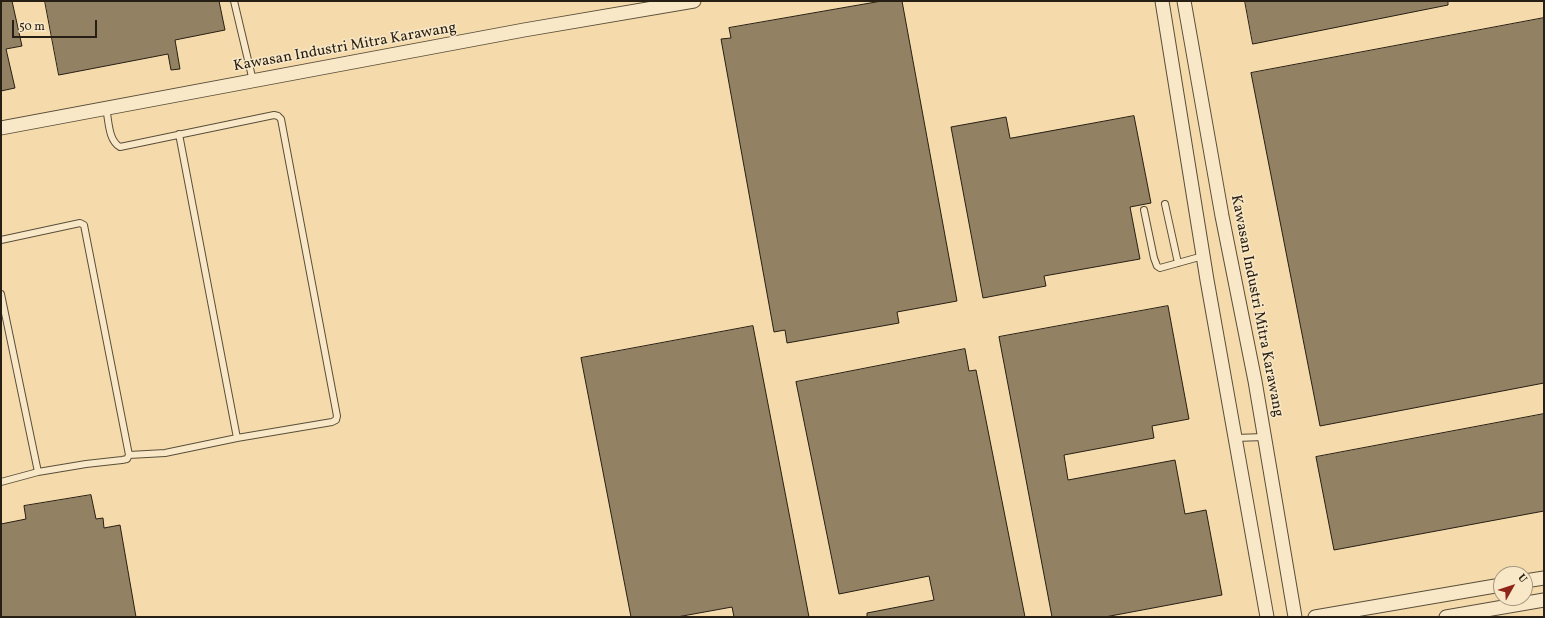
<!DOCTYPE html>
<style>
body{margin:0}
#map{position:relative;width:1545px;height:618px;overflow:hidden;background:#f5dbab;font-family:Vollkorn,serif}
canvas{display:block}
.frame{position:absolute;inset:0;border:2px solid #271f14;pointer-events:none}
.north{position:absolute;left:1493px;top:566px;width:40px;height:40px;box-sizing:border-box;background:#f8e8c8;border:1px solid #a49880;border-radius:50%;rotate:51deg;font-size:11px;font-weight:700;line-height:16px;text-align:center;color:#271f14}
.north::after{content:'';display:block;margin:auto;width:14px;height:18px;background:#8f2418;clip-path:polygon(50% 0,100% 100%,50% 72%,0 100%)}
.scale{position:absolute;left:12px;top:20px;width:85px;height:18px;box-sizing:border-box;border:2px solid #271f14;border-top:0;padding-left:5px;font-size:12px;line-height:14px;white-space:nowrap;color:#271f14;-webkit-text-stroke:3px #f8e8c8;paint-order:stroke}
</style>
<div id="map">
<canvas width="1545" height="618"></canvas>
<div class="frame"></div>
<div class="north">U</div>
<div class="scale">50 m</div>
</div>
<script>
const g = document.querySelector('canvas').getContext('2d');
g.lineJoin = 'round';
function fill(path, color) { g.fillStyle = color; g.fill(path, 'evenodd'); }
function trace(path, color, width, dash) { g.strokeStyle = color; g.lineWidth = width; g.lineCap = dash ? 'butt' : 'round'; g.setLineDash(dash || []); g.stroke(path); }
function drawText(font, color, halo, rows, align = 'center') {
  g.font = font + ' Vollkorn,serif'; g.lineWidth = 3; g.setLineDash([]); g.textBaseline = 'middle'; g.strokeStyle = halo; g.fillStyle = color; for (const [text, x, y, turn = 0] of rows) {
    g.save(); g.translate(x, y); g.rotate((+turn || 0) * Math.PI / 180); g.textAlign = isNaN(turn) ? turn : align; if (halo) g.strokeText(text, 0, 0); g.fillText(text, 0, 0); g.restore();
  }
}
const building = new Path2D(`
 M 1,1 L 12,1 L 22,46 L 6,49 L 15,88 L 1,91 Z
 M 45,1 L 219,1 L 225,30 L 175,40 L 180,69 L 171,70 L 168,54 L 59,75 Z
 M 882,1 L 902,1 L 957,301 L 897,312 L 899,323 L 787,343 L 785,330 L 774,332 L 721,39 L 731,38 L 729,28 Z
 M 1245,1 L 1448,1 L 1448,5 L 1253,44 Z
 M 1544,18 L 1544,383 L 1320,426 L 1251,73 Z
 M 1134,116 L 1151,203 L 1130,207 L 1140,259 L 1044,276 L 1046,286 L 983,298 L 951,127 L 1006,117 L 1010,138 Z
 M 1168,306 L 1189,419 L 1152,426 L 1154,438 L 1064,455 L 1068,480 L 1175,460 L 1185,514 L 1206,510 L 1222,595 L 1105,617 L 1052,617 L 999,337 Z
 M 753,326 L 809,617 L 734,617 L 732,607 L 677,617 L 631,617 L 581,358 Z
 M 965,349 L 969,371 L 976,370 L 1025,617 L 867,617 L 867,613 L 934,600 L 929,576 L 839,594 L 796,382 Z
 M 1544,414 L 1544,511 L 1334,550 L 1316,457 Z
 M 91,495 L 96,519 L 103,518 L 104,528 L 120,525 L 136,617 L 1,617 L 1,524 L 26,519 L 24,506 Z`);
fill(building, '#928163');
trace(building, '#271f14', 1);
const service = new Path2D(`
 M 234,1 L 253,81
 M 106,108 C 109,121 108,140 120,147 L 274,115 L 278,116 L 281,119 L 337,416 L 336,420 L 332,422 L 237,438 L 165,453 L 129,455
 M 179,134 L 237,438
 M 1165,204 L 1178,263
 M 1144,210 L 1154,258 L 1157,266 L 1160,268 L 1203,256
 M 1,240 L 80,223 L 84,225 L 129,455 L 127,459 L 122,460 L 86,464 L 38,472 L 1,482
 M 1,294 L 38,472
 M 1235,438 L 1264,437`);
const minor = new Path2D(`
 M 1162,1 L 1207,280 L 1267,617
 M 1184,1 L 1222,216 L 1255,381 L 1295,617
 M 1,128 L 524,30 L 694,1
 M 1525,581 L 1544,578
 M 1315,617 L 1501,585
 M 1446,617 L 1544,600`);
trace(service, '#5a4e3a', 8);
trace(minor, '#5a4e3a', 15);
trace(service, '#f8e8c8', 6);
trace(minor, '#f8e8c8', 13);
drawText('15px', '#271f14', '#f8e8c8', [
 ["Kawasan Industri Mitra Karawang",345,48,-10],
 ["Kawasan Industri Mitra Karawang",1256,306,79]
]);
</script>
